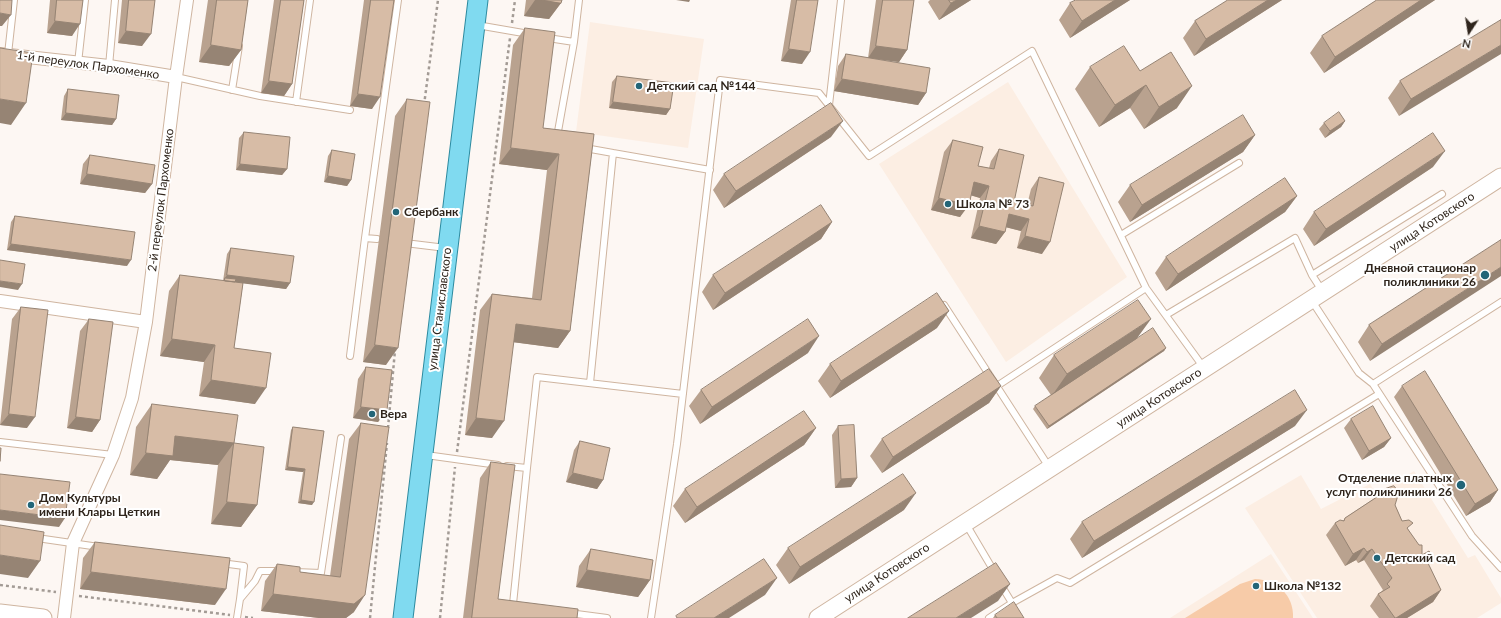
<!DOCTYPE html>
<meta charset="utf-8">
<style>
body{margin:0}
#map{position:relative;width:1501px;height:618px;overflow:hidden;background:#fdf7f3;font-family:Lato,sans-serif}
canvas{display:block}
.north{position:absolute;left:1449px;top:12px;width:40px;height:40px;-webkit-text-stroke:3px #fff;paint-order:stroke;rotate:192deg;font-size:11px;font-weight:700;line-height:16px;text-align:center;color:#2f251c}
.north::after{content:'';display:block;margin:auto;width:14px;height:18px;background:#2f251c;clip-path:polygon(50% 0,100% 100%,50% 72%,0 100%)}
</style>
<div id="map">
<canvas width="1501" height="618"></canvas>
<div class="north">N</div>
</div>
<script>
const g = document.querySelector('canvas').getContext('2d');
g.lineJoin = 'round';
function fill(path, color) { g.fillStyle = color; g.fill(path, 'evenodd'); }
function trace(path, color, width, dash) { g.strokeStyle = color; g.lineWidth = width; g.lineCap = dash ? 'butt' : 'round'; g.setLineDash(dash || []); g.stroke(path); }
function drawText(font, color, halo, rows, align = 'center') {
  g.font = font + ' Lato,sans-serif'; g.lineWidth = 4; g.setLineDash([]); g.textBaseline = 'middle'; g.strokeStyle = halo; g.fillStyle = color; for (const [text, x, y, turn = 0] of rows) {
    g.save(); g.translate(x, y); g.rotate((+turn || 0) * Math.PI / 180); g.textAlign = isNaN(turn) ? turn : align; if (halo) g.strokeText(text, 0, 0); g.fillText(text, 0, 0); g.restore();
  }
}
fill(new Path2D(`
 M 590,22 L 704,39 L 688,148 L 576,132 Z
 M 1008,82 L 1127,277 L 1006,362 L 879,164 Z
 M 1414,471 L 1468,558 L 1475,555 L 1501,598 L 1501,603 L 1477,618 L 1317,618 L 1245,508 L 1301,475 L 1321,509 L 1370,484 L 1376,494 Z
 M 1271,554 L 1313,618 L 1170,618 Z`), '#fceee3');
fill(new Path2D(`
 M 1255,579 C 1277,580 1294,595 1293,618 L 1185,618 L 1240,584 Z`), '#f7cba8');
const lane = new Path2D(`
 M 477,25 L 529,34
 M 548,38 L 574,42 L 557,137
 M 574,42 L 579,0
 M 8,54 L 14,0
 M 78,63 L 85,0
 M 109,66 L 115,0
 M 176,77 L 260,96 L 350,110
 M 232,90 L 239,46
 M 296,102 L 310,0
 M 829,105 L 841,0
 M 585,148 L 613,153
 M 1121,235 L 1239,163
 M 365,238 L 377,239
 M 405,243 L 446,248
 M 1323,292 L 1312,275 L 1442,194
 M 1312,301 L 1359,373 L 1373,384 L 1472,536 L 1501,568
 M 944,305 L 1049,467
 M 1166,315 L 1295,238 L 1312,275
 M 350,356 L 365,238 L 398,0
 M 590,383 L 613,153 L 710,170
 M 1373,384 L 1501,302
 M 997,386 L 1146,288
 M 0,442 L 113,455
 M 426,455 L 498,465
 M 507,466 L 527,468 L 513,604 L 516,605
 M 527,468 L 537,377 L 683,394
 M 966,524 L 995,573
 M 37,538 L 99,547
 M 221,563 L 244,566 L 240,599
 M 295,572 L 321,573 L 341,438
 M 1001,585 L 1012,603 L 1057,578 L 1070,583 L 1379,394
 M 569,613 L 607,618
 M 237,618 L 240,599 L 255,581 L 260,571 L 280,571
 M 651,618 L 677,444 L 720,80 L 819,93 L 869,156 L 1032,51 L 1146,288 L 1204,368
 M 989,618 L 1012,603`);
const street = new Path2D(`
 M 0,54 L 109,66 L 176,77
 M 0,301 L 146,322
 M 64,618 L 73,543 L 113,455 L 132,398 L 146,322 L 176,77 L 187,0`);
const secondary = new Path2D(`
 M 0,613 L 43,618
 M 818,618 L 1501,177`);
const primary = new Path2D(`
 M 403,618 L 478,0`);
trace(lane, '#cfb5a0', 8);
trace(street, '#cfb5a0', 14);
trace(secondary, '#cfb5a0', 19);
trace(primary, '#2c8a9f', 21);
trace(new Path2D(`
 M 512,23 L 515,0
 M 424,105 L 438,0
 M 388,428 L 395,350
 M 457,452 L 510,38
 M 0,585 L 56,592
 M 79,596 L 230,615
 M 245,617 L 253,618
 M 370,618 L 387,443
 M 440,618 L 455,467`), '#a39b95', 2.5, [3, 3]);
trace(lane, '#fff', 6);
trace(street, '#fff', 12);
trace(secondary, '#fff', 17);
trace(primary, '#80daf0', 19);
fill(new Path2D(`
 M 50,0 L 83,0 L 72,36 L 47,33 Z
 M 122,0 L 155,0 L 142,46 L 118,43 Z
 M 208,0 L 248,0 L 241,50 L 229,66 L 199,62 Z
 M 274,0 L 304,0 L 292,84 L 284,96 L 261,93 Z
 M 364,0 L 394,0 L 372,109 L 350,106 Z
 M 526,0 L 562,0 L 561,3 L 549,19 L 524,16 Z
 M 791,0 L 818,0 L 802,64 L 781,61 Z
 M 876,0 L 914,0 L 907,50 L 899,62 L 875,59 L 926,93 L 918,105 L 834,91 L 838,66 L 846,54 L 868,58 Z
 M 930,0 L 971,0 L 939,20 L 928,2 Z
 M 1130,0 L 1070,38 L 1059,20 L 1070,3 Z
 M 1228,0 L 1282,0 L 1194,56 L 1183,38 L 1195,21 Z
 M 1377,0 L 1435,0 L 1324,73 L 1310,53 L 1322,36 Z
 M 1501,20 L 1399,116 L 1388,98 L 1400,81 Z
 M 525,28 L 543,128 L 594,134 L 570,331 L 558,348 L 513,342 L 492,438 L 465,435 L 480,310 L 492,294 L 532,298 L 547,170 L 499,164 L 513,45 Z
 M 1090,67 L 1140,71 L 1177,108 L 1144,129 L 1130,108 L 1099,127 L 1075,89 Z
 M 617,76 L 670,109 L 666,115 L 609,108 L 612,82 Z
 M 68,89 L 116,119 L 112,125 L 61,120 L 64,96 Z
 M 407,99 L 386,365 L 363,362 L 395,116 Z
 M 1345,121 L 1341,127 L 1325,138 L 1319,129 L 1324,123 Z
 M 244,132 L 287,169 L 282,175 L 236,170 L 239,138 Z
 M 1255,135 L 1243,152 L 1130,222 L 1118,202 L 1130,185 Z
 M 831,137 L 724,208 L 713,190 L 724,174 Z
 M 953,140 L 978,166 L 989,168 L 991,161 L 999,149 L 1014,202 L 1027,205 L 1031,189 L 1039,177 L 1042,254 L 1017,248 L 1021,231 L 1006,227 L 1005,232 L 996,244 L 971,238 L 980,198 L 971,195 L 960,217 L 931,210 L 944,152 Z
 M 332,150 L 351,180 L 347,186 L 324,182 L 328,156 Z
 M 90,155 L 152,184 L 145,193 L 80,184 L 83,164 Z
 M 1433,167 L 1314,246 L 1303,229 L 1314,212 Z
 M 1297,196 L 1285,212 L 1166,291 L 1155,273 L 1166,257 Z
 M 15,216 L 127,266 L 7,250 L 11,222 Z
 M 832,222 L 821,239 L 713,310 L 702,292 L 713,275 Z
 M 1501,240 L 1370,361 L 1358,342 L 1369,325 Z
 M 231,248 L 290,283 L 286,289 L 243,283 L 234,348 L 255,404 L 199,396 L 204,362 L 160,356 L 169,291 L 180,275 L 223,281 L 227,254 Z
 M 21,307 L 27,428 L 0,425 L 12,319 Z
 M 89,319 L 100,420 L 92,432 L 67,428 L 80,331 Z
 M 937,328 L 830,398 L 818,381 L 830,364 Z
 M 1137,338 L 1166,348 L 1164,351 L 1047,429 L 1033,409 L 1035,406 L 1051,395 L 1039,378 L 1054,355 Z
 M 808,353 L 700,424 L 689,406 L 701,390 Z
 M 366,367 L 387,410 L 378,422 L 353,418 L 358,379 Z
 M 1001,386 L 989,403 L 882,473 L 870,456 L 882,439 Z
 M 1402,386 L 1498,490 L 1490,502 L 1466,516 L 1394,397 Z
 M 152,404 L 234,443 L 257,505 L 241,527 L 211,524 L 218,465 L 170,460 L 157,479 L 130,475 L 136,427 Z
 M 1351,419 L 1391,438 L 1384,447 L 1362,460 L 1344,428 Z
 M 361,423 L 354,612 L 346,618 L 319,618 L 261,611 L 265,581 L 277,564 L 300,572 L 330,576 L 349,439 Z
 M 838,426 L 857,478 L 851,487 L 835,488 L 832,435 Z
 M 1295,426 L 1082,558 L 1070,539 L 1082,522 Z
 M 293,427 L 324,431 L 312,505 L 298,503 L 303,472 L 285,470 L 291,430 Z
 M 816,428 L 804,445 L 685,523 L 673,506 L 685,489 Z
 M 580,441 L 603,480 L 597,489 L 566,482 L 574,450 Z
 M 491,462 L 498,599 L 577,618 L 463,618 L 480,478 Z
 M 1385,489 L 1395,505 L 1402,521 L 1408,529 L 1422,555 L 1433,557 L 1428,564 L 1441,590 L 1433,602 L 1407,618 L 1379,618 L 1370,606 L 1378,594 L 1381,592 L 1383,590 L 1364,560 L 1358,563 L 1356,560 L 1345,566 L 1326,535 L 1335,523 L 1343,521 L 1345,518 L 1381,494 Z
 M 904,510 L 789,584 L 776,565 L 788,548 Z
 M 95,542 L 215,605 L 80,589 L 83,558 Z
 M 591,549 L 650,580 L 638,597 L 576,587 L 579,566 Z
 M 995,615 L 1024,618 L 993,618 Z`), '#b9a28f');
fill(new Path2D(`
 M 535,0 L 542,0 L 561,3 L 549,19 L 524,16 Z
 M 676,0 L 690,0 L 689,2 Z
 M 957,0 L 971,0 L 939,20 L 951,3 Z
 M 1115,0 L 1130,0 L 1070,38 L 1082,21 Z
 M 1268,0 L 1282,0 L 1194,56 L 1206,39 Z
 M 1421,0 L 1435,0 L 1324,73 L 1335,57 Z
 M 0,13 L 11,15 L 2,26 L 0,26 Z
 M 55,21 L 80,24 L 72,36 L 47,33 Z
 M 126,31 L 151,34 L 142,46 L 118,43 Z
 M 211,45 L 241,50 L 229,66 L 199,62 Z
 M 1501,45 L 1501,54 L 1399,116 L 1411,99 Z
 M 876,46 L 907,50 L 899,62 L 868,58 Z
 M 789,49 L 810,52 L 802,64 L 781,61 Z
 M 842,79 L 926,93 L 918,105 L 834,91 Z
 M 269,81 L 292,84 L 284,96 L 261,93 Z
 M 1146,85 L 1130,108 L 1099,127 L 1115,105 Z
 M 1192,86 L 1177,108 L 1144,129 L 1159,107 Z
 M 358,94 L 380,97 L 372,109 L 350,106 Z
 M 0,99 L 26,103 L 11,125 L 0,123 Z
 M 613,102 L 670,109 L 666,115 L 609,108 Z
 M 66,113 L 116,119 L 112,125 L 61,120 Z
 M 843,121 L 831,137 L 724,208 L 736,191 Z
 M 1345,121 L 1341,127 L 1325,138 L 1330,131 Z
 M 1255,135 L 1243,152 L 1130,222 L 1142,205 Z
 M 511,148 L 559,154 L 547,170 L 499,164 Z
 M 1445,151 L 1433,167 L 1314,246 L 1326,229 Z
 M 240,164 L 287,169 L 282,175 L 236,170 Z
 M 87,174 L 152,184 L 145,193 L 80,184 Z
 M 328,176 L 351,180 L 347,186 L 324,182 Z
 M 974,182 L 989,186 L 980,198 L 966,194 Z
 M 1297,196 L 1285,212 L 1166,291 L 1178,274 Z
 M 939,198 L 969,205 L 960,217 L 931,210 Z
 M 1009,214 L 1029,219 L 1021,231 L 1001,226 Z
 M 832,222 L 821,239 L 713,310 L 725,293 Z
 M 979,226 L 1005,232 L 996,244 L 971,238 Z
 M 1025,236 L 1050,242 L 1042,254 L 1017,248 Z
 M 11,244 L 131,260 L 127,266 L 7,250 Z
 M 1501,267 L 1501,276 L 1370,361 L 1382,344 Z
 M 227,275 L 290,283 L 286,289 L 225,281 L 225,278 L 223,281 Z
 M 0,281 L 22,284 L 18,290 L 0,287 Z
 M 949,311 L 937,328 L 830,398 L 841,381 Z
 M 1151,319 L 1135,341 L 1051,397 L 1067,374 Z
 M 516,324 L 570,331 L 558,348 L 504,341 Z
 M 819,336 L 808,353 L 700,424 L 712,407 Z
 M 172,339 L 215,345 L 204,362 L 160,356 Z
 M 375,345 L 398,348 L 386,365 L 363,362 Z
 M 1166,348 L 1164,351 L 1047,429 L 1049,426 Z
 M 211,380 L 266,388 L 255,404 L 199,396 Z
 M 1001,386 L 989,403 L 882,473 L 893,457 Z
 M 361,407 L 387,410 L 378,422 L 353,418 Z
 M 1307,410 L 1295,426 L 1082,558 L 1094,541 Z
 M 9,414 L 35,417 L 27,428 L 0,425 Z
 M 76,417 L 100,420 L 92,432 L 67,428 Z
 M 476,418 L 504,421 L 492,438 L 465,435 Z
 M 816,428 L 804,445 L 685,523 L 697,507 Z
 M 175,436 L 234,443 L 218,465 L 170,460 L 157,479 L 130,475 L 146,453 Z
 M 1391,438 L 1384,447 L 1362,460 L 1369,451 Z
 M 288,467 L 305,469 L 303,472 L 285,470 Z
 M 573,473 L 603,480 L 597,489 L 566,482 Z
 M 857,478 L 851,487 L 835,488 L 841,479 Z
 M 1498,490 L 1490,502 L 1466,516 L 1475,504 Z
 M 916,493 L 904,510 L 789,584 L 800,567 Z
 M 301,500 L 314,502 L 312,505 L 298,503 Z
 M 227,502 L 257,505 L 241,527 L 211,524 Z
 M 0,510 L 65,518 L 59,527 L 0,520 Z
 M 1364,548 L 1356,560 L 1345,566 L 1353,554 Z
 M 1372,549 L 1364,560 L 1358,563 L 1367,552 Z
 M 0,555 L 40,561 L 28,578 L 0,574 Z
 M 1433,557 L 1425,569 L 1427,561 Z
 M 587,570 L 650,580 L 638,597 L 576,587 Z
 M 91,572 L 226,589 L 215,605 L 80,589 Z
 M 777,578 L 765,595 L 729,618 L 714,618 Z
 M 1010,584 L 998,601 L 971,618 L 956,618 Z
 M 1441,590 L 1433,602 L 1407,618 L 1396,618 Z
 M 273,594 L 365,595 L 354,612 L 346,618 L 319,618 L 261,611 Z`), '#968474');
const building = new Path2D(`
 M 0,0 L 12,0 L 11,15 L 0,13 Z
 M 57,0 L 83,0 L 80,24 L 55,21 Z
 M 129,0 L 155,0 L 151,34 L 126,31 Z
 M 217,0 L 248,0 L 241,50 L 211,45 Z
 M 281,0 L 304,0 L 292,84 L 269,81 Z
 M 371,0 L 394,0 L 380,97 L 358,94 Z
 M 542,0 L 562,0 L 561,3 Z
 M 797,0 L 818,0 L 810,52 L 789,49 Z
 M 883,0 L 914,0 L 907,50 L 876,46 Z
 M 949,0 L 957,0 L 951,3 Z
 M 1076,0 L 1115,0 L 1082,21 L 1070,3 Z
 M 1228,0 L 1268,0 L 1206,39 L 1195,21 Z
 M 1377,0 L 1421,0 L 1335,57 L 1322,36 Z
 M 1501,20 L 1501,45 L 1411,99 L 1400,81 Z
 M 525,28 L 555,32 L 543,128 L 594,134 L 570,331 L 516,324 L 504,421 L 476,418 L 492,294 L 541,300 L 559,154 L 511,148 Z
 M 1124,46 L 1140,71 L 1171,52 L 1192,86 L 1159,107 L 1146,85 L 1115,105 L 1090,67 Z
 M 0,48 L 33,53 L 26,103 L 0,99 Z
 M 846,54 L 930,68 L 926,93 L 842,79 Z
 M 617,76 L 674,83 L 670,109 L 613,102 Z
 M 68,89 L 119,95 L 116,119 L 66,113 Z
 M 407,99 L 430,102 L 398,348 L 375,345 Z
 M 831,103 L 843,121 L 736,191 L 724,174 Z
 M 1339,112 L 1345,121 L 1330,131 L 1324,123 Z
 M 1243,115 L 1255,135 L 1142,205 L 1130,185 Z
 M 244,132 L 290,137 L 287,169 L 240,164 Z
 M 1433,133 L 1445,151 L 1326,229 L 1314,212 Z
 M 953,140 L 983,147 L 978,166 L 994,169 L 999,149 L 1024,155 L 1014,202 L 1033,206 L 1039,177 L 1064,183 L 1050,242 L 1025,236 L 1029,219 L 1009,214 L 1005,232 L 979,226 L 989,186 L 974,182 L 969,205 L 939,198 Z
 M 332,150 L 355,154 L 351,180 L 328,176 Z
 M 90,155 L 155,165 L 152,184 L 87,174 Z
 M 1285,178 L 1297,196 L 1178,274 L 1166,257 Z
 M 821,205 L 832,222 L 725,293 L 713,275 Z
 M 15,216 L 135,232 L 131,260 L 11,244 Z
 M 1501,240 L 1501,267 L 1382,344 L 1369,325 Z
 M 231,248 L 294,256 L 290,283 L 227,275 Z
 M 0,260 L 25,264 L 22,284 L 0,281 Z
 M 180,275 L 243,283 L 234,348 L 271,353 L 266,388 L 211,380 L 215,345 L 172,339 Z
 M 225,278 L 236,279 L 235,282 L 225,281 Z
 M 937,293 L 949,311 L 841,381 L 830,364 Z
 M 1138,300 L 1151,319 L 1067,374 L 1054,355 Z
 M 21,307 L 48,310 L 35,417 L 9,414 Z
 M 89,319 L 113,322 L 100,420 L 76,417 Z
 M 808,319 L 819,336 L 712,407 L 701,390 Z
 M 1153,328 L 1166,348 L 1049,426 L 1035,406 Z
 M 366,367 L 392,370 L 387,410 L 361,407 Z
 M 989,369 L 1001,386 L 893,457 L 882,439 Z
 M 1425,371 L 1498,490 L 1475,504 L 1402,386 Z
 M 1295,390 L 1307,410 L 1094,541 L 1082,522 Z
 M 152,404 L 238,415 L 234,443 L 175,436 L 173,456 L 146,453 Z
 M 1373,406 L 1391,438 L 1369,451 L 1351,419 Z
 M 804,411 L 816,428 L 697,507 L 685,489 Z
 M 361,423 L 389,427 L 365,595 L 354,604 L 273,594 L 277,564 L 300,567 L 300,572 L 340,577 Z
 M 854,425 L 857,478 L 841,479 L 838,426 Z
 M 293,427 L 324,431 L 314,502 L 301,500 L 305,469 L 288,467 Z
 M 580,441 L 610,448 L 603,480 L 573,473 Z
 M 234,443 L 264,447 L 257,505 L 227,502 Z
 M 0,448 L 1,448 L 0,461 Z
 M 491,462 L 515,465 L 498,599 L 578,609 L 577,618 L 472,618 Z
 M 0,474 L 70,482 L 65,518 L 0,510 Z
 M 903,474 L 916,493 L 800,567 L 788,548 Z
 M 1394,486 L 1399,492 L 1395,505 L 1402,521 L 1409,520 L 1413,523 L 1407,528 L 1419,545 L 1422,545 L 1422,555 L 1429,551 L 1433,557 L 1427,561 L 1441,590 L 1396,618 L 1395,618 L 1378,594 L 1390,587 L 1387,584 L 1392,578 L 1372,549 L 1367,552 L 1364,548 L 1353,554 L 1335,523 L 1340,520 L 1344,521 L 1345,518 L 1383,493 L 1385,489 Z
 M 0,525 L 44,532 L 40,561 L 0,555 Z
 M 95,542 L 230,558 L 226,589 L 91,572 Z
 M 591,549 L 653,560 L 650,580 L 587,570 Z
 M 764,559 L 777,578 L 714,618 L 677,618 L 676,616 Z
 M 996,563 L 1010,584 L 956,618 L 908,618 Z
 M 1014,602 L 1024,618 L 997,618 L 995,615 Z`);
fill(building, '#d7bca6');
trace(building, '#968474', 1);
for (const [x, y, r, color] of [
 [639,86,4,"#226578"],
 [948,204,4,"#226578"],
 [396,212,4,"#226578"],
 [1485,275,5,"#226578"],
 [372,414,4,"#226578"],
 [1461,485,5,"#226578"],
 [31,505,4,"#226578"],
 [1377,558,4,"#226578"],
 [1256,586,4,"#226578"]
]) { const dot = new Path2D(); dot.arc(x, y, r, 0, 2 * Math.PI); g.fillStyle = color; g.fill(dot); trace(dot, '#fff', 1.5); }
drawText('12px', '#2f251c', '#fff', [
 ["1-й переулок Пархоменко",88,65,8],
 ["2-й переулок Пархоменко",161,200,-83],
 ["улица Котовского",1432,222,-33],
 ["улица Станиславского",440,309,-83],
 ["улица Котовского",1159,398,-33],
 ["улица Котовского",887,573,-33]
]);
drawText('bold 12px', '#2f251c', '#fff', [
 ["Детский сад №144",647,86],
 ["Школа № 73",956,204],
 ["Сбербанк",404,212],
 ["Дневной стационар",1476,268,"right"],
 ["поликлиники 26",1476,282,"right"],
 ["Вера",380,414],
 ["Отделение платных",1452,478,"right"],
 ["услуг поликлиники 26",1452,492,"right"],
 ["Дом Культуры",39,498],
 ["имени Клары Цеткин",39,512],
 ["Детский сад",1385,558],
 ["Школа №132",1264,586]
], 'left');
</script>
